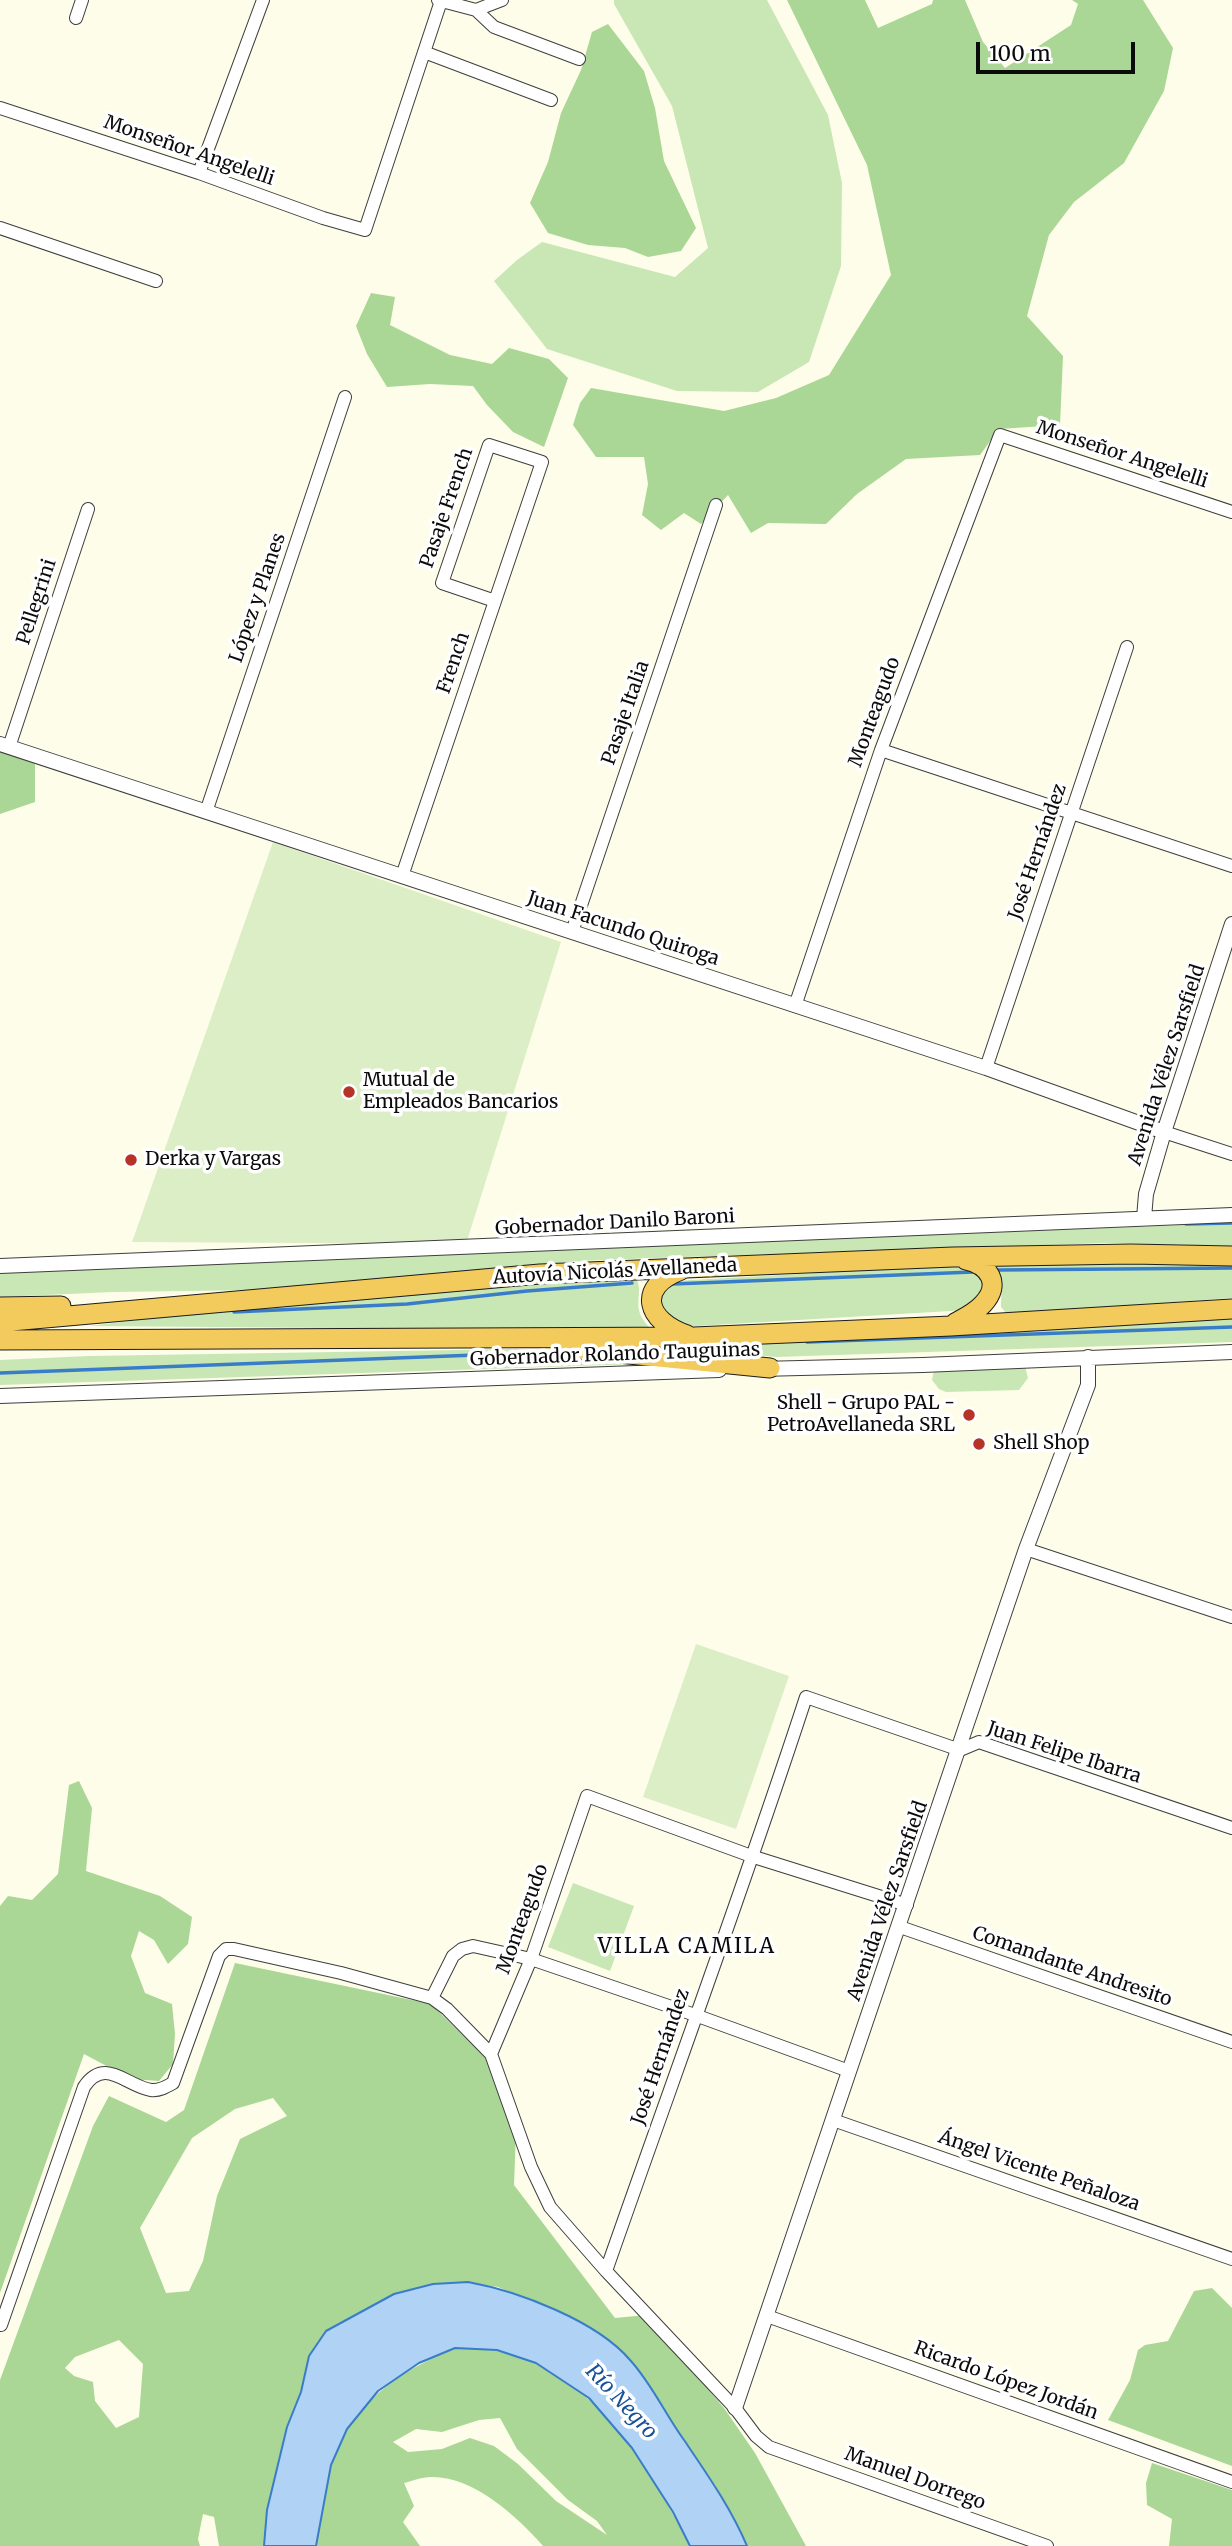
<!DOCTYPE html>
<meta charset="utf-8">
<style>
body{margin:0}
#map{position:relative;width:1232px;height:2546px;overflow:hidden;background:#fefde9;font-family:Merriweather,serif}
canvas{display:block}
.scale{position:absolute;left:976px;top:42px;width:159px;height:32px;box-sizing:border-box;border:4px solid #0b0b0b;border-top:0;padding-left:9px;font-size:21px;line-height:24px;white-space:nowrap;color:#0b0b0b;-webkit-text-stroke:5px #fff;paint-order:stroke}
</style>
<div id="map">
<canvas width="1232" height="2546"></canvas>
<div class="scale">100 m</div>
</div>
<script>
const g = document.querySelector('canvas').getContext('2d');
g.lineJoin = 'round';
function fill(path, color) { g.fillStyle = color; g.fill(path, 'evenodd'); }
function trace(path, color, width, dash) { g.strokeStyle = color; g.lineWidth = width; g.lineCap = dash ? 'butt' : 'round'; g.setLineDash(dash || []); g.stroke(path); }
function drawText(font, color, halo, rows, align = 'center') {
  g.font = font + ' Merriweather,serif'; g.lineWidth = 7; g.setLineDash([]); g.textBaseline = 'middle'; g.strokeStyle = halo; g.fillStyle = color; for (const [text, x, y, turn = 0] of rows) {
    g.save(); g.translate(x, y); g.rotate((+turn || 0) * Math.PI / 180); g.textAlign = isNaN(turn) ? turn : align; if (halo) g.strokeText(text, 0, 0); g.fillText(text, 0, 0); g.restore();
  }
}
fill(new Path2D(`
 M 614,0 L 767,0 L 828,115 L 842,183 L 841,266 L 809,362 L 758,392 L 677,391 L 547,349 L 494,281 L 517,260 L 542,242 L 675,277 L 708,248 L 672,106 L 614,4 Z
 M 1232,1223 L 1232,1246 L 1107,1243 L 655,1258 L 579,1261 L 261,1290 L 113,1292 L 0,1297 L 0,1272 Z
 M 1034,1262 L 1232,1264 L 1232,1298 L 1007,1314 L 1001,1307 C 1002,1285 1002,1282 988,1265 Z
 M 957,1265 L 979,1274 L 986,1289 L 967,1310 L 680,1327 L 664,1319 L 659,1296 L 675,1281 Z
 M 636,1278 C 645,1295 629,1306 649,1327 L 460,1329 L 89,1326 L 187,1314 L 538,1280 Z
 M 1232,1317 L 1232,1342 L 776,1357 L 639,1344 Z
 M 520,1349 L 726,1361 L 0,1385 L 0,1360 L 88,1356 Z
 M 1025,1366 L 1028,1378 L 1019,1390 L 946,1392 L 939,1389 L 932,1380 L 934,1370 Z
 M 573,1883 L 634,1906 L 610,1971 L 548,1947 Z`), '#c8e7b5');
fill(new Path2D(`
 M 787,0 L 865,0 L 878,28 L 932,4 L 933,0 L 965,0 L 983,42 L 1005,68 L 1071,25 L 1078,4 L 1072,0 L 1143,0 L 1173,48 L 1164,91 L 1124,163 L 1074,202 L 1049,235 L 1027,316 L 1063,356 L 1060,425 L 999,429 L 980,455 L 906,459 L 857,494 L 826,524 L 768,523 L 751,533 L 728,495 L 701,524 L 684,513 L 661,530 L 642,515 L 648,484 L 644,457 L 596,457 L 573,425 L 580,403 L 591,388 L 724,411 L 776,398 L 829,375 L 891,275 L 867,165 Z
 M 608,24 L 644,71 L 655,108 L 664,161 L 696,228 L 681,251 L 648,257 L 625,248 L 588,245 L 548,233 L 530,203 L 548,162 L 561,113 L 581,70 L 592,32 Z
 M 371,293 L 395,297 L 390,325 L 450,355 L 492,364 L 509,348 L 549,359 L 568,378 L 544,447 L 513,432 L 487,405 L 473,386 L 430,384 L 387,387 L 367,354 L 356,326 Z
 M 0,751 L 35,764 L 35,802 L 0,814 Z
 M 79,1781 L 92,1808 L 86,1871 L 160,1896 L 192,1917 L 188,1944 L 168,1964 L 154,1940 L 139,1931 L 131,1956 L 145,1993 L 172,2004 L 175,2034 L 173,2064 L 159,2081 L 131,2079 L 84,2054 L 0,2293 L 0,1906 L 8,1896 L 32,1900 L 58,1874 L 69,1785 Z
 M 235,1963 L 431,2004 L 485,2057 L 516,2131 L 514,2185 L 615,2318 L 646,2315 L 724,2408 L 755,2453 L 806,2546 L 747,2546 L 715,2485 L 630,2360 L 579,2322 L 498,2287 L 468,2282 L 394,2294 L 326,2331 L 309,2356 L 301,2392 L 287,2427 L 267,2510 L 264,2546 L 219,2546 L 214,2517 L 203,2514 L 198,2539 L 200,2546 L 0,2546 L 0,2380 L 93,2126 L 109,2096 L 166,2122 L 184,2110 ZM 273,2098 L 287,2116 L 240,2139 L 217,2196 L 203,2261 L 189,2291 L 166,2293 L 140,2228 L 192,2138 L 235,2109 ZM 119,2340 L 143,2364 L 139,2417 L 116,2428 L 95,2401 L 93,2382 L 74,2376 L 65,2368 L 75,2357 Z
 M 1212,2288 L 1232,2308 L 1232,2466 L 1108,2420 L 1130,2380 L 1138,2350 L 1145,2345 L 1168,2341 L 1194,2291 Z
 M 455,2348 C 469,2349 484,2348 498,2350 C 591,2369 650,2468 690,2546 L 543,2546 C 517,2516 473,2476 431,2477 C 422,2477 412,2481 404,2483 L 414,2506 L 403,2522 L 420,2546 L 316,2546 C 321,2520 324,2492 331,2466 C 348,2405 400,2371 455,2348 ZM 500,2418 L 517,2449 L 568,2500 L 597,2521 L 607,2535 L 556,2501 L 518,2464 L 494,2446 L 470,2438 L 442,2449 L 408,2452 L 393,2442 L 416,2429 L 442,2432 L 479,2420 Z
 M 1152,2463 L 1232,2490 L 1232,2546 L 1169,2546 L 1172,2519 L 1147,2505 L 1146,2483 Z`), '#aad795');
fill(new Path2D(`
 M 273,842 L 561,942 L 466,1244 L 132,1242 Z
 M 696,1644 L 789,1676 L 736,1829 L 643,1797 Z`), '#dbeec6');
const water = new Path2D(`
 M 468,2282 C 518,2291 597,2321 630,2360 C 652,2384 665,2414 684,2440 C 707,2474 731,2508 747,2546 L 690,2546 L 673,2512 L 632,2448 L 589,2398 L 536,2363 L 497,2350 L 455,2348 L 419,2363 L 378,2391 L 347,2429 L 331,2465 L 316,2546 L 264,2546 L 267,2510 L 287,2427 L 301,2392 L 309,2356 L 326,2331 L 394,2294 L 433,2284 Z`);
fill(water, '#b0d2f4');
trace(water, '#397dc9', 2);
trace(new Path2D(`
 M 1186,1224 L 1232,1223
 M 998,1270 L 1232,1268
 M 673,1284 L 973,1272
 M 234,1312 L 407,1304 L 527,1291 L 632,1283
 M 807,1342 L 1232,1327
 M 0,1373 L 529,1353 L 549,1357`), '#397dc9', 3.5);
const minor = new Path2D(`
 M 438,0 L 476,10 L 494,27 L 579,59
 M 476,10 L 502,0
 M 76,18 L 82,0
 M 424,52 L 551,100
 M 0,108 L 199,173 L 323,218 L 365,230 L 441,1
 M 199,173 L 263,0
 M 0,228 L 156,281
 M 9,747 L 88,509
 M 881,750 L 1232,866
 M 206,812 L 345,397
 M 402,876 L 542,462 L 489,445 L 442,583 L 495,601
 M 572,932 L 716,505
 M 795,1006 L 881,750 L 1000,435 L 1232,512
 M 986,1068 L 1127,647
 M 1164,1132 L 1232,1154
 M 1026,1549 L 1232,1617
 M 900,1927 L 1232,2042
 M 432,1998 L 453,1956 L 462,1949 L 473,1946 L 531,1959 L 695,2015 L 849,2071
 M 491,2054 L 531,1959 L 587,1796 L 754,1857 L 907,1905
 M 833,2120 L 1232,2259
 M 606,2271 C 673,2079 743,1890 806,1697 L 960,1750 L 979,1742 L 1232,1828
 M 767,2316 L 1232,2482
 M 1,2325 L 84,2087 C 105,2056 126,2086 151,2090 C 159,2091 166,2087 173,2083 L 219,1956 L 226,1949 L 234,1949 L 341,1973 L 432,1998 L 447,2009 L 491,2054 L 531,2167 L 550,2207 L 606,2271 L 735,2408 L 756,2436 L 769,2447 L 1047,2546`);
const tertiary = new Path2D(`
 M 0,744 L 986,1068 L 1164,1132
 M 1144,1218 L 1146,1194 L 1164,1132 L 1232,924
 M 0,1266 L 1232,1215
 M 760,1369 L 923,1365 L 1232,1352
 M 0,1396 L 719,1370
 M 735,2408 L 1026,1549 L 1088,1385 L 1088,1357`);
const trunk = new Path2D(`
 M 681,1270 C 636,1287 646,1321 687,1335
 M 0,1307 L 61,1306
 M 0,1322 L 540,1274 L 953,1257 L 1131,1254 L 1232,1256
 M 955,1323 C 964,1318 975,1313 983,1304 C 1002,1284 989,1265 966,1260
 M 0,1340 L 694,1337 L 951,1326 L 1232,1309
 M 568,1348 L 770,1368`);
trace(minor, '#3e3e3e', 14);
trace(tertiary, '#3e3e3e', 16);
trace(trunk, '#1c1c1c', 21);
trace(minor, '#fff', 12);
trace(tertiary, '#fff', 14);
trace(trunk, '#f3ca5c', 19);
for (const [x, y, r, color] of [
 [349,1092,7,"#b63327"],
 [131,1160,7,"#b63327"],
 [969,1415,7,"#b63327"],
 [979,1444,7,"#b63327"]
]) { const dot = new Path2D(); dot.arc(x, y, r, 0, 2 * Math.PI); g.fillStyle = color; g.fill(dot); trace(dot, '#fff', 2.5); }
drawText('19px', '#0b0b0b', '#fff', [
 ["Monseñor Angelelli",189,151,19],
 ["Monseñor Angelelli",1122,455,18],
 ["Pasaje French",447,508,-71],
 ["López y Planes",258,598,-71],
 ["Pellegrini",37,602,-72],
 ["French",454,663,-71],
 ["Monteagudo",875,712,-70],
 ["Pasaje Italia",626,713,-71],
 ["José Hernández",1038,852,-71],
 ["Juan Facundo Quiroga",623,929,18],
 ["Avenida Vélez Sarsfield",1167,1065,-72],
 ["Gobernador Danilo Baroni",615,1223,-3],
 ["Autovía Nicolás Avellaneda",615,1272,-3],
 ["Gobernador Rolando Tauguinas",615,1355,-2],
 ["Juan Felipe Ibarra",1064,1753,18],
 ["Avenida Vélez Sarsfield",888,1901,-71],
 ["Monteagudo",523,1919,-70],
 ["Comandante Andresito",1072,1967,19],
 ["José Hernández",661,2057,-71],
 ["Ángel Vicente Peñaloza",1039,2171,19],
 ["Ricardo López Jordán",1006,2381,20],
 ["Manuel Dorrego",915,2479,20]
]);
drawText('19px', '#0b0b0b', '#fff', [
 ["Mutual de",363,1081],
 ["Empleados Bancarios",363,1103],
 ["Derka y Vargas",145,1160],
 ["Shell - Grupo PAL -",955,1404,"right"],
 ["PetroAvellaneda SRL",955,1426,"right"],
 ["Shell Shop",993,1444]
], 'left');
g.letterSpacing = '2px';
drawText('21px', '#0b0b0b', '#fff', [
 ["VILLA CAMILA",687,1947]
]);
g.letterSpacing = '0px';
drawText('italic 21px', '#195098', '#fff', [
 ["Río Negro",621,2402,47]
]);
</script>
